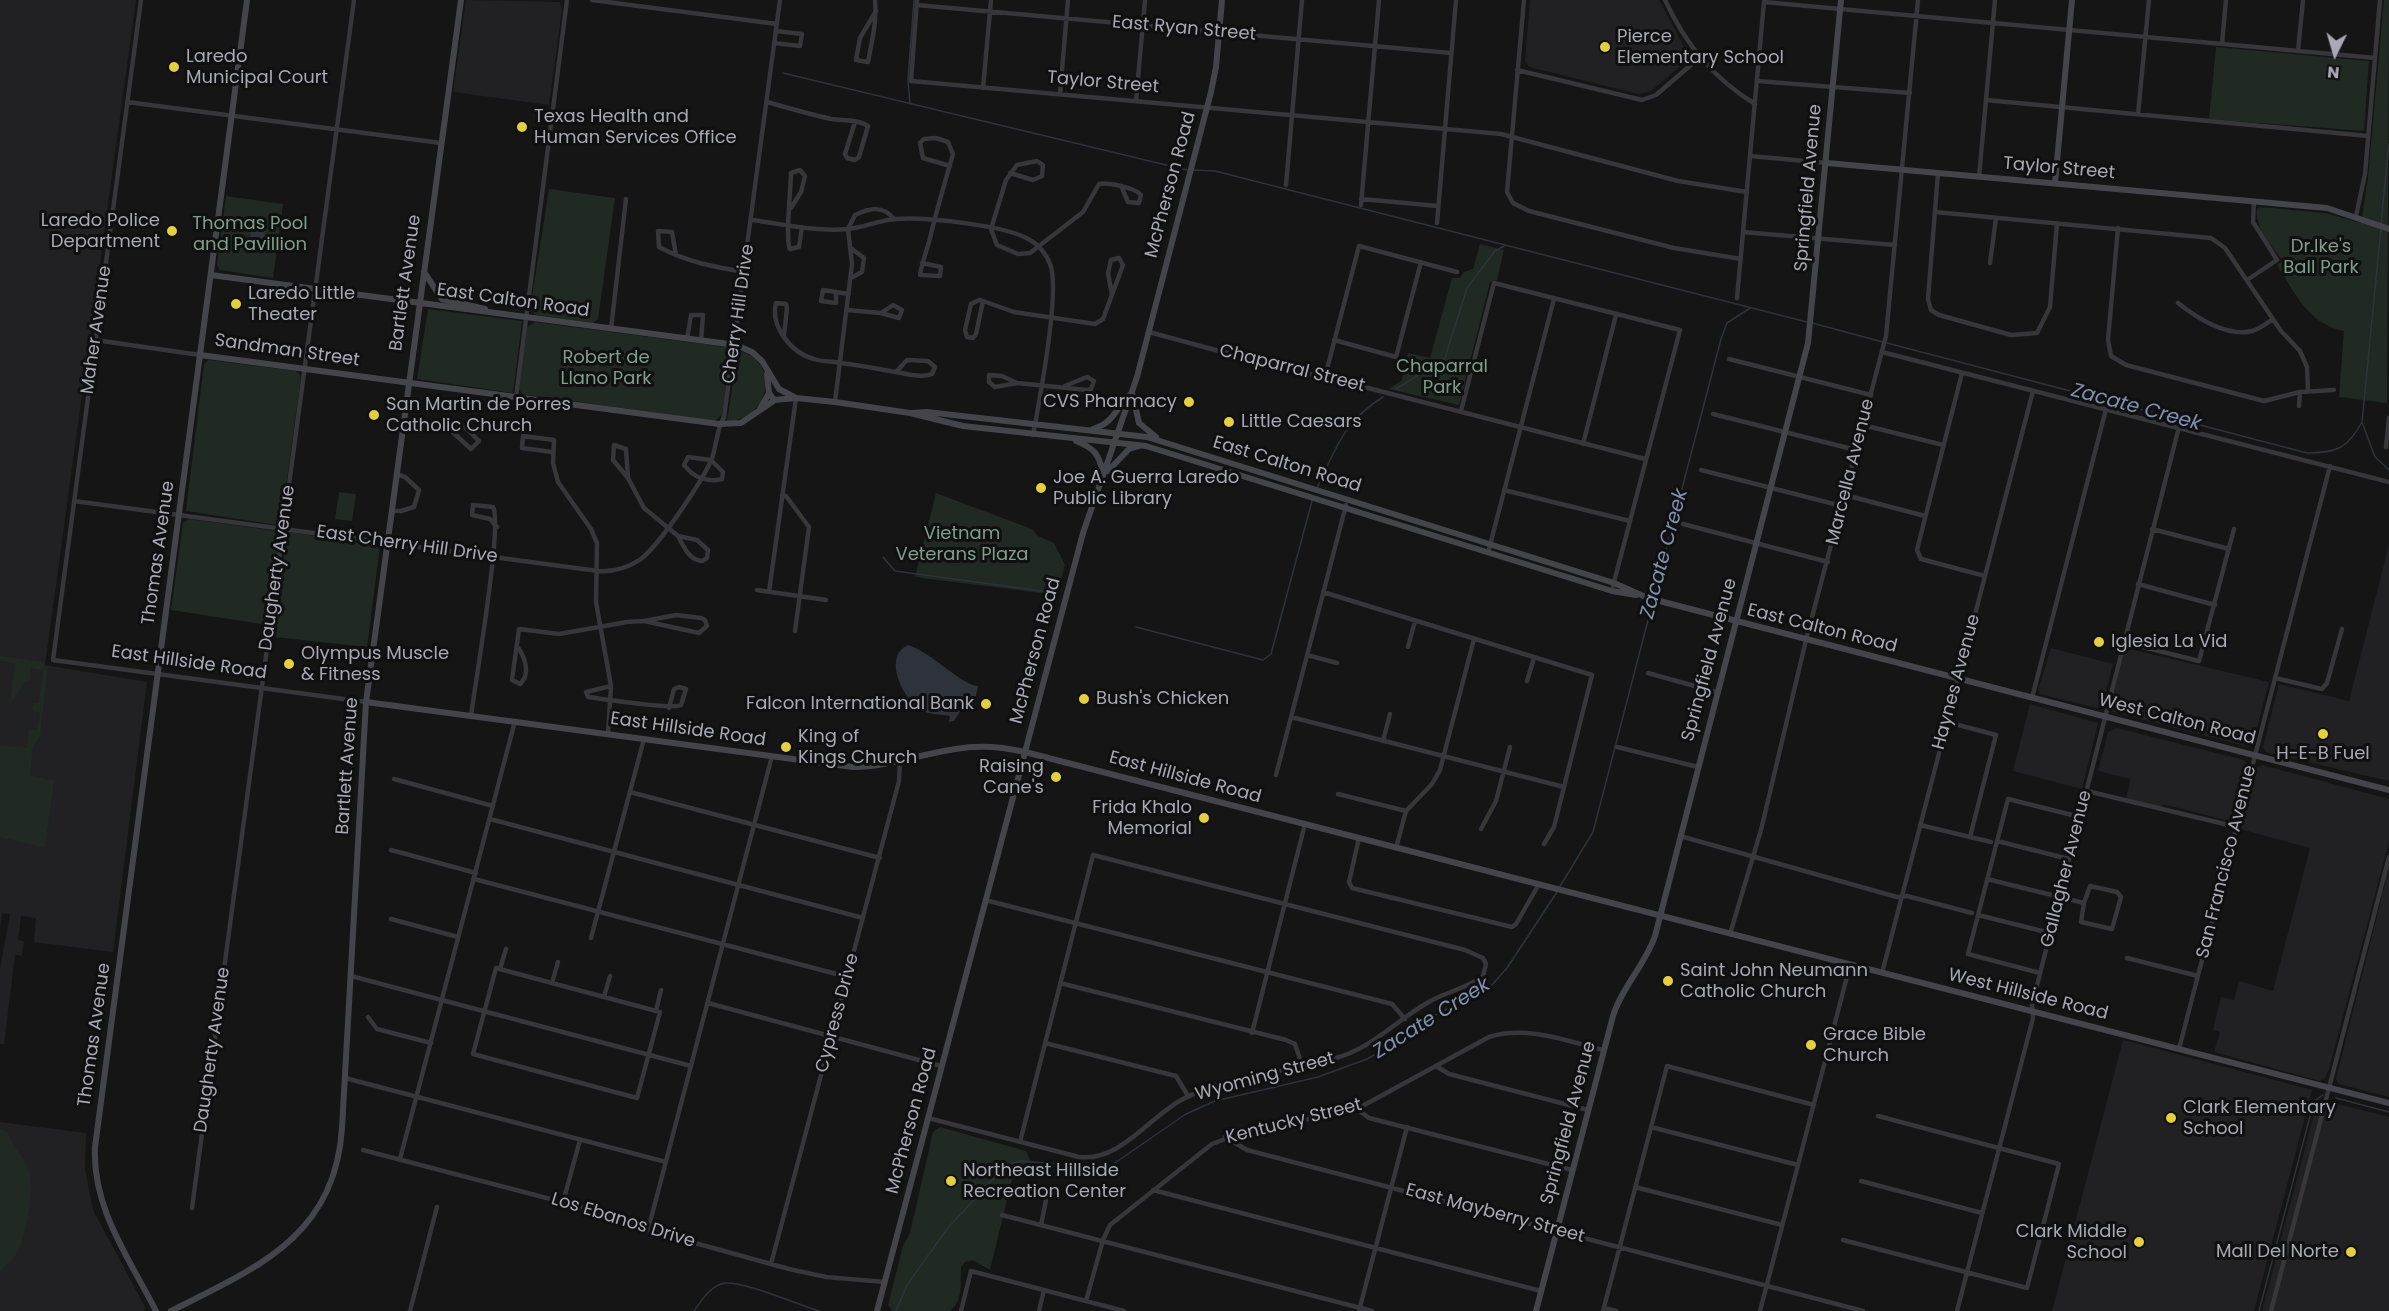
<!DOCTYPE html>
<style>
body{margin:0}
#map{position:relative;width:2389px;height:1311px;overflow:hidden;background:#151516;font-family:Poppins,sans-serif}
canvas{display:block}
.north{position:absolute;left:2305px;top:24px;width:60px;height:60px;-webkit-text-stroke:4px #101011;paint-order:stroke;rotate:185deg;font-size:16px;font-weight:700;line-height:24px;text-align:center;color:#a8a9b5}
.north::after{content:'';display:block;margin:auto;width:21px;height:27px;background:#a8a9b5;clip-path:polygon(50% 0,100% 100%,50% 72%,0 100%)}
</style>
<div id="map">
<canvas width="2389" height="1311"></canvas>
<div class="north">N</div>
</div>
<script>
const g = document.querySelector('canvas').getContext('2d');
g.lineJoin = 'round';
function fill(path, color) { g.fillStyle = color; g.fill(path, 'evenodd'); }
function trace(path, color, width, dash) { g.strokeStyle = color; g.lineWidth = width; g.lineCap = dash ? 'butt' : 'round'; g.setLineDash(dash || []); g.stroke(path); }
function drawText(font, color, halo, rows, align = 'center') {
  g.font = font + ' Poppins,sans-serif'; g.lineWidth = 6; g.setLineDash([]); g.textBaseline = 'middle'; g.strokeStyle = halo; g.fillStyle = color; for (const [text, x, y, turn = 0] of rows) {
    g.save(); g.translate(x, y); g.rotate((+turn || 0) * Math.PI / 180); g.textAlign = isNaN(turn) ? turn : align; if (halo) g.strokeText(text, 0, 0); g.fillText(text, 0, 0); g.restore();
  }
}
fill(new Path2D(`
 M 0,0 L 136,0 L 45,665 L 147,682 L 113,952 L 34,942 L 36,918 L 21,916 L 18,940 L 24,941 L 22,956 L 15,955 L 4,1044 L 0,1044 L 0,969 L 10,914 L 2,913 L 0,931 Z
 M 466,0 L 560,2 L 562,10 L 549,105 L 453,92 Z
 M 1530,0 L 1659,0 L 1690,58 L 1651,91 L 1639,94 L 1529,67 L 1525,60 Z
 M 2389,545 L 2389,781 L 2265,752 L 2263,747 L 2279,684 L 2349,701 Z
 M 2051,648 L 2113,664 L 2102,706 L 2097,708 L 2040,694 L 2038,690 Z
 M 2125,648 L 2269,682 L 2253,743 L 2249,747 L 2113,712 L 2110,708 Z
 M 2030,704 L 2098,723 L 2082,789 L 2013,771 Z
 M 2117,728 L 2244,760 L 2248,765 L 2233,822 L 2163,804 L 2161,810 L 2125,801 L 2131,779 L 2098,771 L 2108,732 Z
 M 2262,765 L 2389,799 L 2389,842 L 2329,1069 L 2325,1078 L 2320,1081 L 2214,1052 L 2220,1032 L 2213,1030 L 2221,997 L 2234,1000 L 2239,981 L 2273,991 L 2310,848 L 2240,829 L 2255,768 Z
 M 2389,868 L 2389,1097 L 2339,1084 L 2336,1079 Z
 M 2123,1040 L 2312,1090 L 2254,1311 L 2052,1311 Z
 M 2318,1099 L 2389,1117 L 2389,1311 L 2262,1311 Z
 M 0,1122 L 86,1133 L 85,1169 L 93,1210 L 145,1307 L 144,1311 L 0,1311 Z`), '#212123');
fill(new Path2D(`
 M 2384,0 L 2389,0 L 2387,403 L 2339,397 L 2344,331 C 2309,325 2295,293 2277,265 L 2283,261 C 2272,246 2255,229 2257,209 L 2260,207 L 2325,213 L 2361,223 L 2368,178 Z
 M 2216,47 L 2369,61 L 2364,131 L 2209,119 Z
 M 549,189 L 615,198 L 598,319 L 593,323 L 536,315 L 530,309 Z
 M 226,196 L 283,204 L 273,278 L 220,270 L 217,265 Z
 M 1480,244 L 1504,250 L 1497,280 L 1490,282 L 1459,405 L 1389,389 L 1402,380 L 1408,353 L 1430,358 L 1452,278 L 1460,278 L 1464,272 L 1473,269 Z
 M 428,309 L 522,321 L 513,393 L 417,379 Z
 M 535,322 L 727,347 L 730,354 L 722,415 L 715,421 L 522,394 L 519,389 L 527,327 Z
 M 738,351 C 781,359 771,421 727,421 Z
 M 209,360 L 296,371 L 301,376 L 281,523 L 277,525 L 186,511 L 204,364 Z
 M 339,492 L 356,494 L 352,521 L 335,519 Z
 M 936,493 L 1032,529 L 1038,536 L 1054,543 L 1065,565 L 1057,595 L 915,577 Z
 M 189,519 L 276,531 L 280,534 L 268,625 L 171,610 L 183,523 Z
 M 289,532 L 380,546 L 367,647 L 274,637 L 286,534 Z
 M 0,656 L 44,662 L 44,667 L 48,667 L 40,736 L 33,746 L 30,775 L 54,781 L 45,848 L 0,837 L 0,745 L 27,748 L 29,730 L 37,730 L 40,713 L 32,711 L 33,703 L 39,703 L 43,670 L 31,668 L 29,682 L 25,682 L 10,704 L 15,663 L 0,661 Z
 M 940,1127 L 1026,1151 L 1034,1169 L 1012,1179 L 990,1270 L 973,1260 L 965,1262 L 961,1267 C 960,1283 964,1300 950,1311 L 892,1311 L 888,1305 L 903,1246 L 910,1233 L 933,1132 Z
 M 0,1129 L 8,1133 C 12,1146 21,1154 27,1166 C 37,1184 26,1241 14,1258 C 10,1262 4,1267 0,1271 Z`), '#212923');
fill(new Path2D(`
 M 252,223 L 266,225 L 263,248 L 249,246 Z
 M 908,645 C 933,653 961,685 978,686 L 974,704 L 961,710 L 954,721 L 949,722 L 950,716 C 941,714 929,715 921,710 C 903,699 882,657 908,645 Z`), '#2e333b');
trace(new Path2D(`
 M 783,73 L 1187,170
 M 910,104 L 908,80 L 914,0
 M 1192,170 L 1215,171 L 1807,322
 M 2381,223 L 2389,144
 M 1812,323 L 1883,342
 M 1887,343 L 2307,453 C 2337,453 2348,448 2362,422 L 2381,228
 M 1396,389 L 1445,358 L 1467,288 L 1495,251 L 1504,246
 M 2362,422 L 2375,457 L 2389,470
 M 1317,488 C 1336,448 1344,421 1383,397
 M 883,557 L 895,571 L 1042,591 L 1046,595
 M 1654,596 L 1721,339 L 1727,323 L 1750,308
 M 1049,602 L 1053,607
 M 1136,627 L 1263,660 L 1271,654 L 1312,501
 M 1559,888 L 1593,832 L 1653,601
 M 2336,1098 L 2389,1112
 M 694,1311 C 701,1301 711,1285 725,1283 C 743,1281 799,1305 819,1311
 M 896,1311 L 907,1285 L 947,1229 L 1004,1167 L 1020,1161 L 1055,1164 L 1087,1173 L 1106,1169 L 1186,1114 L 1215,1101 L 1318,1077 L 1367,1059 L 1404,1039 L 1432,1017 L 1491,986 L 1507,968 L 1557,892
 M 2259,1311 L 2314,1101 L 2323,1095`), '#2e333b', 1.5);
trace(new Path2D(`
 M 141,0 L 53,660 L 366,702
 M 592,0 L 777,24
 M 875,0 C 877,21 872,41 868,62 L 856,60 L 860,38 L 876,11
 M 917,0 L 911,81 L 1501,134 L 1678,181 L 1747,192
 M 1524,0 L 1507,192 L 1513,203 L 1529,211 L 1674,248 L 1741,259
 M 1665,0 C 1686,45 1713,78 1755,104
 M 1764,2 L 2375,58
 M 917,5 L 1451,53
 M 774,43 L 800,46 L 802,34 L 776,31
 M 2222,44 L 2226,0
 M 2298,51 L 2303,0
 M 1517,70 L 1642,100 L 1656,95 L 1699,58
 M 1757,81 L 1910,93
 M 983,88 L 991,0
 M 1060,94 L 1068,0
 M 1986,100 L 2368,136
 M 1136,101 L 1145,0
 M 127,102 L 441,143
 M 767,102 C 788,108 809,114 831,119 C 842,121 858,119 868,126 L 859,157 L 855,160 L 847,158 L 845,154 L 855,122
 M 2138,114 L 2149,0
 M 1750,156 L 1827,163
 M 1010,173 L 1033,180 L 1042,176 L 1043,165 L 1037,161 L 1017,165 L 1006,180 L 991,229 L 997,245 L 1018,254 L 1030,253 L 1083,212 L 1099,184 C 1108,182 1136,188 1141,195 L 1139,203 L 1128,202 L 1122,188
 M 1938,173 L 1928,299 L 1931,310 L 1939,315 L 2011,335 L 2037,333 L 2050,307 L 2057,223
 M 1979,177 L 1995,0
 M 1286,185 L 1302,0
 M 1361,199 L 1438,206
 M 1361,205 L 1379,0
 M 791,208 L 801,192 L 805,176 L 800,170 L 791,173 C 791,187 785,241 790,249 L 799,247 L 802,227
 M 1935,212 L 2211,238 L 2225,248 L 2281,331 L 2300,351 L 2307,367 L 2308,390
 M 2356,216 L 2365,174 L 2380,0
 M 752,220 C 783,224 815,232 847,229 C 863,228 879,220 896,219 C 925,217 1006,225 1030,240 C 1038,244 1047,255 1050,264 C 1061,289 1039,403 1033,435
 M 1437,223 L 1456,0
 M 2118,228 L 2108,340 L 2111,356 L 2126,365 L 2264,401 L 2300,392 L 2299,406
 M 1743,232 L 1895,245
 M 676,255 L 672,232 L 658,231 L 659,247 C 687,262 714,267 745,272
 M 922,263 L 941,267 L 940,276 L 920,275 C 922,262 927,250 930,238 C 937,209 945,182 953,154 L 948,142 L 936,138 L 924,139 L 920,143 L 923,158 L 950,166
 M 1990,263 L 1996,218
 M 851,278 L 862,272 L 864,258 L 852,249
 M 2247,280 L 2277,260 L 2253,222 L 2254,202
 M 836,292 L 836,303 L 821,301 L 823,290 L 849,294
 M 1737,298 L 1764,2
 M 983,301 L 976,334 L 973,338 L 967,337 L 965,330 L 971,304 L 979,300 L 983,301 L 1014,312 L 1095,324 L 1103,319 L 1123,265 L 1119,258 L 1111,260 L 1108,273 L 1112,295
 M 2178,303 C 2197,318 2226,337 2252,331 C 2260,329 2267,323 2273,319
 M 847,310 L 881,313 L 899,318 L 902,310 L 893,305 L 881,313
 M 611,329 L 626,199
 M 1149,332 L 1289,370 L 1325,377 L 1645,459
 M 784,335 L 787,308 L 786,304 L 776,303 C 770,326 791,353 814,359 C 822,362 832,361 841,363 C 860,365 878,369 896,372 C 907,374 922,378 932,374 L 935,367 L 928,361 L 907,360 L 896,372
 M 687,339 L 691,315 L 703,315 L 701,341
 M 95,340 L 200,355
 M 1334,340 L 1396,357 L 1421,262
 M 1882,352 L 2389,482
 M 1729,359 L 1871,395
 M 1962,373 L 1917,550 L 1921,559 L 1985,576
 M 1325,377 L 1359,246 L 1457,272
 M 1017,383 L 1002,376 L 989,375 L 989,382 L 995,387 L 1017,383 L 1087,390 L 1091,389 L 1094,381 L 1087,377 L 1065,386
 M 2300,392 L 2334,390
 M 516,397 L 567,0
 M 835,402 L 852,264 L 848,229 L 855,215 C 870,208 883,205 894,219
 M 1461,411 L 1494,283 L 1680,330 L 1613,586
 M 1713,414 L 1856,450
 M 403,421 L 464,426 L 479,441 L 471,449 L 446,426
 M 1863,425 L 1943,445
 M 1583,444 L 1616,315
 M 2386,447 L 2389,418
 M 552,452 L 522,448 L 523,436 L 554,440 L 553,463 L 558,482 L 591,529 L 597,543 L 596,602 L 611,686 L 608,734
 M 688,457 L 711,460 L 723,472 L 722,479 C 707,483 693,477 684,465 Z
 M 1701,470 L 1842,506
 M 628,478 L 626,449 L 614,445 L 613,460 L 628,478 L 644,508 L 678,536 L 697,540 L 708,550 L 707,558 L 702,561 C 689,560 684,547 678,536
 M 1504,490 L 1630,521
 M 782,495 L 786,496 L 809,527 L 795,631
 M 1845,495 L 1925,516
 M 74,501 L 598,571 C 613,572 628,568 641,559 C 661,543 700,484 711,461 C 717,446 716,430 724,417 L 780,0
 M 391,511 L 401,511 L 414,507 L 419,490 L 405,477 L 396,474
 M 1683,524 L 1828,562
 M 2152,529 L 2229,549
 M 1488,553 L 1554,299
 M 2138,584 L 2215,605
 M 757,590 L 826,600
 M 769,592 L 796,398
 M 1323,592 L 1592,675 L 1554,827 L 1544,844
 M 2123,642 L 2199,661 L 2234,529
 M 517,646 C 525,657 531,674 520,684 L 512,680 L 519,629 L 559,634 L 627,622 L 644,621 L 699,633 L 707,626 L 705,620 L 701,618 L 676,615 L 644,621
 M 1408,647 L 1415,621
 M 1307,655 L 1337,663
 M 1648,673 L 1716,692
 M 2275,678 L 2322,689 L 2327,683 L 2342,629
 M 1527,681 L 1534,658
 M 611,686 L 586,692 L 588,697 C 604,699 672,710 681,705 L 686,689 L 679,687 L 674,689 L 669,708
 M 2032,698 L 2106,409
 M 471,716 C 475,684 503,523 493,507 L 473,505 L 472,515 L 490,519 L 497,527
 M 1291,717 L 1564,787
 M 1947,722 L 1996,735 L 1970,837
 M 1383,741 L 1390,714
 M 1617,747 L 1698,767
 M 1276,775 L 1346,505
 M 394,779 L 493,806
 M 2087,791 L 2237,827
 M 630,792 L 880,858
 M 1338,794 L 1406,811
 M 490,819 L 863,918
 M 1920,825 L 1991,842
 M 1481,829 L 1496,801 L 1510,747
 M 1680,836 L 1897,897 L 1907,896 L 1972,913
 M 1359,838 L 1349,882 L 1352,888 L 1512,927 L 1516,924 L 1539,884
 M 1997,841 L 2069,859
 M 1396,848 L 1406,811 L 1432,784 L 1440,770 L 1474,639
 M 391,850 L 476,873
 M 474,879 L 848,977
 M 1987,879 L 2084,903 L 2090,886 L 2117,892 L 2121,897 L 2112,929 L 2081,922 L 2084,903
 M 985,900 L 1392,1004 L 1405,1019
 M 1978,915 L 2050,933
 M 391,919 L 458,937
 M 1730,934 L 1761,830 L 1806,640 L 1886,336 L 1918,0
 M 591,938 L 644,739
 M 2127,958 L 2198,976
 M 496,968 L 660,1012 L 637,1098 L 473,1054 Z
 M 500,969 L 506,949
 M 1882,973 L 2033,391
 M 2040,973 L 1968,954 L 2008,799 L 2080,817
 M 351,976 L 691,1066
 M 552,983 L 558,962
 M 1060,983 L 1286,1040 L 1295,1044 L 1302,1065
 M 604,997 L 610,976
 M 708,1003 L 941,1066
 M 656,1011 L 661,990
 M 368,1017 L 377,1029 L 431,1043
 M 1252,1033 L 1305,824
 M 1045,1043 L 1176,1076 L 1188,1096
 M 2179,1049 L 2330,466
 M 1436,1066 L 1449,1074 L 1588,1110
 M 345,1078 L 666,1162
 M 1357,1109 L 1369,1118 L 1572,1170
 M 928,1118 L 1079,1157 C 1120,1162 1149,1117 1183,1099 C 1230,1075 1284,1073 1333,1059 C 1373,1048 1394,1022 1427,1003 C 1443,993 1461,990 1477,980 L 1483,976 L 1486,964 L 1483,958 L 1465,950 L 1093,855 L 1020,1142
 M 1651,1127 L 1798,1165
 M 1225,1137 L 1247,1150 L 1863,1311
 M 363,1150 L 604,1213 L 630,1225 L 789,1269 L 826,1277 L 885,1282
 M 400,1159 L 515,721
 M 1861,1181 L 1982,1213
 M 1635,1187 L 1782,1225
 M 1153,1190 L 1541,1291
 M 563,1202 L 580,1140
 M 192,1208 L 354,0
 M 1002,1215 L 1372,1311
 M 1041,1225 L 1046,1200
 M 648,1230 L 772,756
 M 1843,1240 L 2027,1288 L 2059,1164 L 1878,1116
 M 771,1264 L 899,781 L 900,761
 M 1086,1301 L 1103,1240 L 1110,1225 L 1212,1144 L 1241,1133 L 1357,1109 L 1489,1037 C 1526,1025 1567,1041 1603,1050
 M 1604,1308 L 1616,1311
 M 410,1311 L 437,1207
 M 961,1311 L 971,1271 L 1124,1311
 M 1039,1311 L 1044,1290
 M 1359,1311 L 1407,1127
 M 1603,1311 L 1667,1066 L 1814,1105
 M 1760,1311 L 1850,965
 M 1957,1311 L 2033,1018 L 2032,1005 L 2179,427
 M 2271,1311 L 2389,857`), '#36363b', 4.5);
trace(new Path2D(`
 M 1827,163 L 2327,208 L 2389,229
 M 2055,183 L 2072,0
 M 424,272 L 442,299 L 485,309
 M 211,275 L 736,345 L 752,352 L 762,361 L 779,389 L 796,398
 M 200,355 L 719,424 L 741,423 L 775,400
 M 769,393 L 774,400 L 796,398 L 835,402 L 910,413 L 963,426 L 1146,446 L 1612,591 L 1636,595
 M 1133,396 L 1139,423 L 1156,437
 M 760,409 L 769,393 L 767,374
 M 910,413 L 927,412 L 1147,437 L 1614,583 L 1648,598 L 2389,790
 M 1093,429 C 1117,421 1114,408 1132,393
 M 1076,441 C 1094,448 1099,454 1103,473
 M 1108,471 L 1129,449 L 1139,446
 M 366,702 L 853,767 C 894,767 933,749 974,747 C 991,746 1007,748 1025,752 L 2389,1103
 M 156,1311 C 129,1258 92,1208 95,1147 L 247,0
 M 171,1311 C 256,1268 335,1237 342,1128 L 366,702 L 461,0
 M 877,1311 L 1083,533 L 1137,377 L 1211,92 L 1216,67 L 1222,0
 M 1536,1311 L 1613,1016 C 1622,987 1645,965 1655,936 L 1808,343 L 1841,0`), '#44444b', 6);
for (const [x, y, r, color] of [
 [1605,47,6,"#e3cf40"],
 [174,67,6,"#e3cf40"],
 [522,127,6,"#e3cf40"],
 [172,231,6,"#e3cf40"],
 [236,304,6,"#e3cf40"],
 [1189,402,6,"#e3cf40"],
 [374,415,6,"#e3cf40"],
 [1229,422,6,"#e3cf40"],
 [1041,488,6,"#e3cf40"],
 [2099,642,6,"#e3cf40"],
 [289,664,6,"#e3cf40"],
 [1084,699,6,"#e3cf40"],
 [986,704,6,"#e3cf40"],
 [2323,734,6,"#e3cf40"],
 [786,747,6,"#e3cf40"],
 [1056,777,6,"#e3cf40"],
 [1204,818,6,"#e3cf40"],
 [1668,981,6,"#e3cf40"],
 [1811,1045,6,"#e3cf40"],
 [2171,1118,6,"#e3cf40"],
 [951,1181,6,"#e3cf40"],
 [2139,1242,6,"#e3cf40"],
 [2351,1252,6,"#e3cf40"]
]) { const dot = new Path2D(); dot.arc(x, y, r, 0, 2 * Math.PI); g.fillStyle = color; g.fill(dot); trace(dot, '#101011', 2); }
drawText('18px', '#a8a9b5', '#101011', [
 ["East Ryan Street",1184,29,5],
 ["Taylor Street",1103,83,5],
 ["Taylor Street",2059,169,5],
 ["McPherson Road",1171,185,-75],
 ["Springfield Avenue",1809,188,-85],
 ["Bartlett Avenue",406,283,-82],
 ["East Calton Road",513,301,8],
 ["Cherry Hill Drive",739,314,-82],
 ["Maher Avenue",97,330,-82],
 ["Sandman Street",287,351,8],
 ["Chaparral Street",1292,369,14],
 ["East Calton Road",1287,465,17],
 ["Marcella Avenue",1851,472,-76],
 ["East Cherry Hill Drive",407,545,8],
 ["Thomas Avenue",159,553,-82],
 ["Daugherty Avenue",278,568,-82],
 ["East Calton Road",1822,629,14],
 ["McPherson Road",1036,651,-75],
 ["Springfield Avenue",1710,660,-75],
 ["East Hillside Road",189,663,8],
 ["Haynes Avenue",1957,682,-75],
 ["West Calton Road",2177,720,14],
 ["East Hillside Road",688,730,8],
 ["Bartlett Avenue",348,766,-86],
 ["East Hillside Road",1185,778,15],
 ["San Francisco Avenue",2227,862,-76],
 ["Gallagher Avenue",2067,869,-76],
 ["West Hillside Road",2028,995,14],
 ["Cypress Drive",838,1013,-75],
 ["Thomas Avenue",95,1035,-82],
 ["Daugherty Avenue",213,1050,-82],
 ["Wyoming Street",1265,1077,-15],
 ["McPherson Road",912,1121,-75],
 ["Kentucky Street",1294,1122,-14],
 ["Springfield Avenue",1569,1123,-75],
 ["East Mayberry Street",1495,1214,15],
 ["Los Ebanos Drive",623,1221,17]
]);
drawText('18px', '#a8a9b5', '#101011', [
 ["Pierce",1617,37],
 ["Elementary School",1617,58],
 ["Laredo",186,57],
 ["Municipal Court",186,78],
 ["Texas Health and",534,117],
 ["Human Services Office",534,138],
 ["Laredo Police",160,221,"right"],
 ["Department",160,242,"right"],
 ["Laredo Little",248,294],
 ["Theater",248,315],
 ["CVS Pharmacy",1177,402,"right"],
 ["San Martin de Porres",386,405],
 ["Catholic Church",386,426],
 ["Little Caesars",1241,422],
 ["Joe A. Guerra Laredo",1053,478],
 ["Public Library",1053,499],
 ["Iglesia La Vid",2111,642],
 ["Olympus Muscle",301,654],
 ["& Fitness",301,675],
 ["Bush's Chicken",1096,699],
 ["Falcon International Bank",974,704,"right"],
 ["King of",798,737],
 ["Kings Church",798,758],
 ["H-E-B Fuel",2323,754,"center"],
 ["Raising",1044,767,"right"],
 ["Cane's",1044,788,"right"],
 ["Frida Khalo",1192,808,"right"],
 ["Memorial",1192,829,"right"],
 ["Saint John Neumann",1680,971],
 ["Catholic Church",1680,992],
 ["Grace Bible",1823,1035],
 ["Church",1823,1056],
 ["Clark Elementary",2183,1108],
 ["School",2183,1129],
 ["Northeast Hillside",963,1171],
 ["Recreation Center",963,1192],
 ["Clark Middle",2127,1232,"right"],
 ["School",2127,1253,"right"],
 ["Mall Del Norte",2339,1252,"right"]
], 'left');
drawText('18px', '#809f89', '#101011', [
 ["Thomas Pool",250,224],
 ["and Pavillion",250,245],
 ["Dr.Ike's",2321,247],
 ["Ball Park",2321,268],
 ["Robert de",606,358],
 ["Llano Park",606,379],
 ["Chaparral",1442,367],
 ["Park",1442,388],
 ["Vietnam",962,534],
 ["Veterans Plaza",962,555]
]);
drawText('italic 20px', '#8190ae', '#101011', [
 ["Zacate Creek",2136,408,15],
 ["Zacate Creek",1665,554,-75],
 ["Zacate Creek",1432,1019,-32]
]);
</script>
